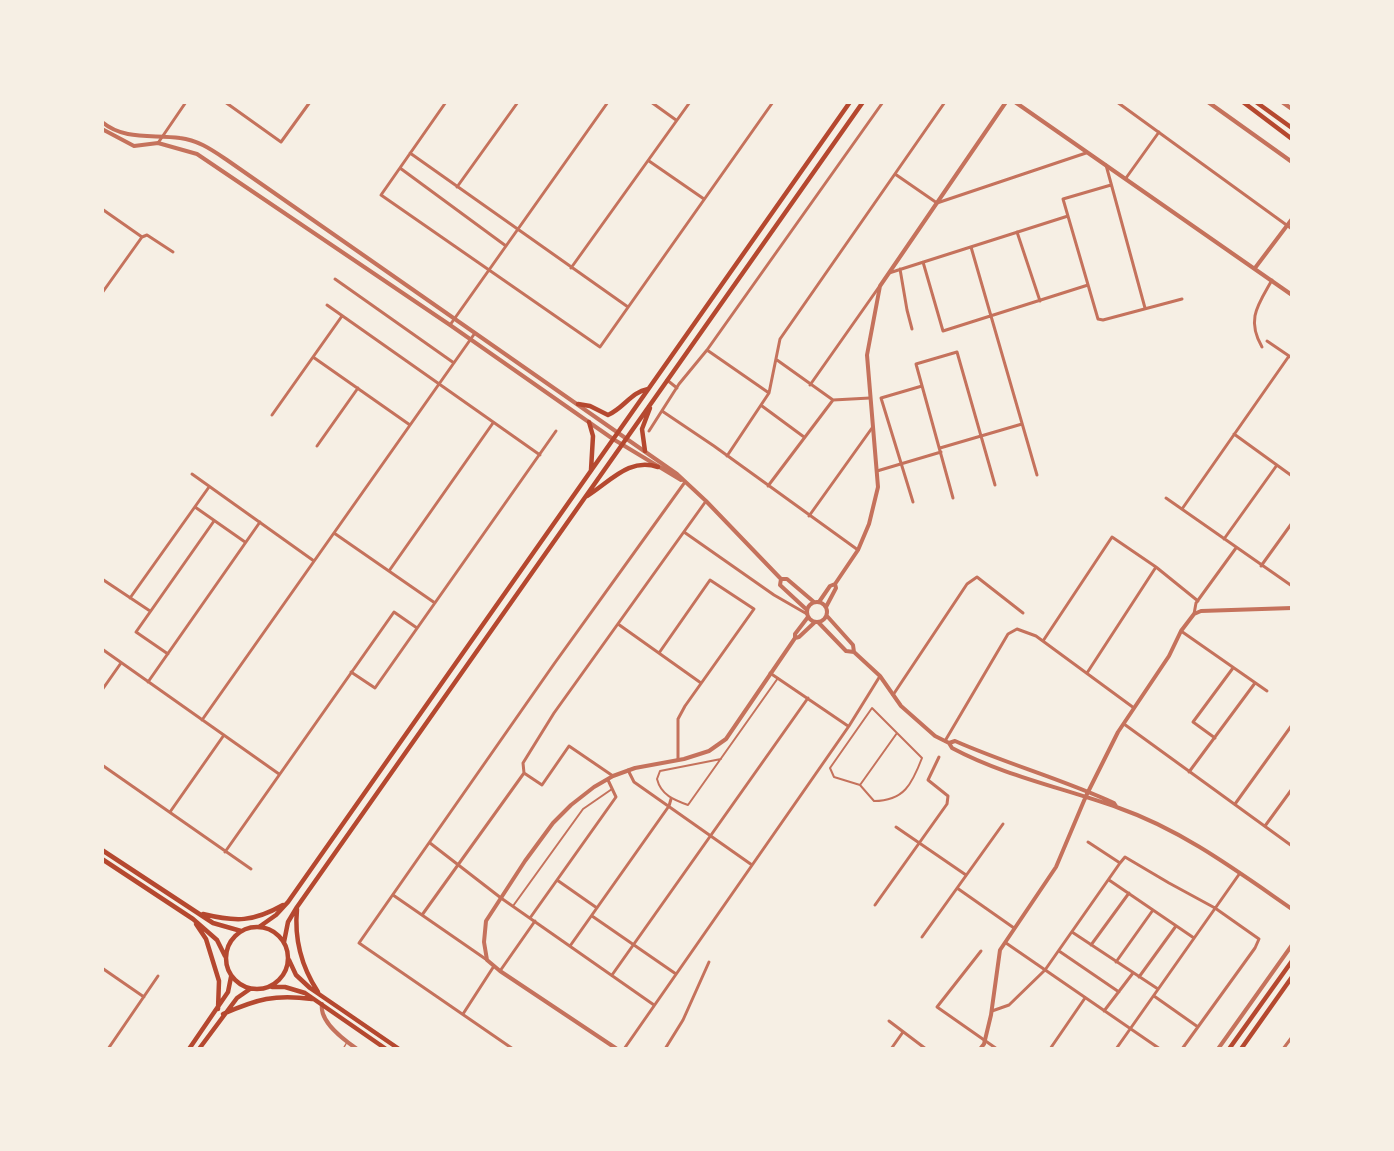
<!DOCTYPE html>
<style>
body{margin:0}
#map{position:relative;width:1394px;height:1151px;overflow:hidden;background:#f6efe4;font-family:"PT Sans Narrow",sans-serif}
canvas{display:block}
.frame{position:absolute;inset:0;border:104px solid #f6efe4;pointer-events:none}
</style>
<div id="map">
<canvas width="1394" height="1151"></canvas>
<div class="frame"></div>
</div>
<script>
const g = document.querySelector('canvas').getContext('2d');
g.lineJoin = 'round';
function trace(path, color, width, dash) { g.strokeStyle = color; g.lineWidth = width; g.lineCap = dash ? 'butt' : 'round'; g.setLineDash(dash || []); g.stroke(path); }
trace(new Path2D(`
 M 343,1049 L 347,1042`), '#c5725c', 1.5);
trace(new Path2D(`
 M 872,708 L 922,758 C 912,784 904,801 874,801 L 860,785 L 834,777 L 830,768 Z
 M 721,759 L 660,771 L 657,779 C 661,795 674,800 688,805 L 778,678
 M 860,785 L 897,733
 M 513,906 L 583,809 L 612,789`), '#c5725c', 2);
trace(new Path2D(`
 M 225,102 L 281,142 L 310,102
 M 446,102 L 381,195 L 600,347 L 773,102
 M 651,102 L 676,120
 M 1117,102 L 1292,229
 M 158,143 L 186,102
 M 410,153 L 628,307
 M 649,161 L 704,199
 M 1106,165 L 1145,308
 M 400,168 L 506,246
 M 895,174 L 937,203 L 1086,153
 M 1126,178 L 1159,132
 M 1111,185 L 1063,199 L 1098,319 L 1103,320 L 1182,299
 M 457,187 L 518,102
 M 102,209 L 142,237 L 147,235 L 173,252
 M 1017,232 L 1040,301
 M 971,247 L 1037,475
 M 923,262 L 943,331 L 1088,285
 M 571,268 L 690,102
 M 900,269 L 907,310 L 912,329
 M 889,273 L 1068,216
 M 335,279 L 454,363
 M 102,293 L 142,237
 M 327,305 L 540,455
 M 450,325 L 608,102
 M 1267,341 L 1292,358
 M 1262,347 C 1246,319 1258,305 1272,280
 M 707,350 L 769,393
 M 313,357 L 410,425
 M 777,360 L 833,400 L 870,398
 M 667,380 L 677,388
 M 810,385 L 879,287
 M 762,406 L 804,437
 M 662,411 L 714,446 L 858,550
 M 272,415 L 342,316
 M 649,431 L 679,384 L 707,350 L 883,102
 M 1234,434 L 1292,476
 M 317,446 L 358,388
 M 940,448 L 1022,424
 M 727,456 L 769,393 L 780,339 L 945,102
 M 877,471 L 941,452
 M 192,474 L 314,561
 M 768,486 L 833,400
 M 953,498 L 916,364 L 957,352 L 995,485
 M 1166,498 L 1292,586
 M 913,502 L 881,398 L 922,386
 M 195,507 L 245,542
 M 1182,509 L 1289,356
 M 809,516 L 872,428
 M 684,532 L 774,595 L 807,614
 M 334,533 L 435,603
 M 1224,539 L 1277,465
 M 1261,566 L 1292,523
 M 389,571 L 493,423
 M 102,579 L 150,611
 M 130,598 L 209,487
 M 1194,614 L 1196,603 L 1236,548
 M 618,624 L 701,683
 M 1181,631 L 1267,691
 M 1043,641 L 1112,537 L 1156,567 L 1198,601
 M 102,649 L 279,774
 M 659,653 L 710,580 L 754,609 L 685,706 L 678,719 L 678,760
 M 168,654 L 136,632 L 214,521
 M 351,672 L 375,688 L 556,431
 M 770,673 L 848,726
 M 1087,673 L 1156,567
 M 148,682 L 260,522
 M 102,690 L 121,663
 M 893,695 L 967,584 L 977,577 L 1023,613
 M 202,720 L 475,333
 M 1124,724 L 1292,846
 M 1215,738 L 1193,722 L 1233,668
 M 945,741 L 1008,634 L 1017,629 L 1036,636 L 1134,708
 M 102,765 L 251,869
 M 628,770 L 634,782 L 752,865
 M 1189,772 L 1255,683
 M 524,773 L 523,763 L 554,713 L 706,501
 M 1235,804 L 1292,725
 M 170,812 L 224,735
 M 1265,826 L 1292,789
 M 896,827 L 966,875
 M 1088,842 L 1120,863 L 1125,857 L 1169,883 L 1215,908 L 1259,939 L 1255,948 L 1182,1049
 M 430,843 L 501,898 L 654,1005
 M 225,852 L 394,612 L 417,628
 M 557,880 L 597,908
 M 1109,880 L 1194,938
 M 957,888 L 1014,928
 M 393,895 L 487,960
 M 875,905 L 947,804 L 948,796 L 928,780 L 939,757
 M 422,915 L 524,773 L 542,785 L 569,746 L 613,776
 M 592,916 L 676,974
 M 530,918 L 616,797 L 608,780
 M 1072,932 L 1158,989
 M 922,937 L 1003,824
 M 1006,943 L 1160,1049
 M 1091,945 L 1129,893
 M 570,946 L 669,806 L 671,799
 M 981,951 L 937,1007 L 997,1049
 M 1059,951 L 1119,992
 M 1116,962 L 1153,910
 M 102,968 L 144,997
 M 500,971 L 535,921
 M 612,975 L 808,698
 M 1139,977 L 1176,926
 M 1154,996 L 1198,1027
 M 992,1011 L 1009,1005 L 1045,970 L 1120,863
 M 1104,1011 L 1133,973
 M 463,1014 L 494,966
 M 889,1021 L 926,1049
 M 108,1049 L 158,976
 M 513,1049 L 359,943 L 554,664 L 685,482
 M 624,1049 L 849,726 L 880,676
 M 665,1049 L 683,1020 L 709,962
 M 891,1049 L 903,1032
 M 1050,1049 L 1085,998
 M 1116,1049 L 1240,873
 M 1283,1049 L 1292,1037`), '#c5725c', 3);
trace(new Path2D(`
 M 1015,102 L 1292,295
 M 1208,102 L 1292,162
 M 1282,102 L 1292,109
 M 102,122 C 125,141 153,134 180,138 C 198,140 212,150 227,160 L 677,474 L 706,501 L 781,579
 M 102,129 L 134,146 L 158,143 L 197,154 L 450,325 L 613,439 L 681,480
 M 1255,268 L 1292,219
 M 835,584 L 858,550 L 869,524 L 878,487 L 867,355 L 880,286 L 1006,102
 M807 612a10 10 0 1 1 20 0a10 10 0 1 1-20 0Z
 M 819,602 L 830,586 L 835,584 L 836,588 L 826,607
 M 807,610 L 780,585 L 781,579 L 787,579 L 814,602
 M 808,617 L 795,634 L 795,638 L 799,637 L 815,622
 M 818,622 L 846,651 L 854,652 L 853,645 L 827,616
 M 854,652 L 880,676 L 901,706 L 935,736 L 949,743 L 952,748 C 1004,776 1064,788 1119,808 C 1182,830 1237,871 1292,909
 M 949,743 L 955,741 C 1007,764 1062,779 1114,803 L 1116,806
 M 322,1004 C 319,1022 344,1040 357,1049
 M 617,1049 L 500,971 L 487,960 L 484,942 L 486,921 L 525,861 L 553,823 L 571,805 L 594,787 L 613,776 L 635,768 L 684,759 L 709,751 L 726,739 L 795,638
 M 980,1049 L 984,1044 L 991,1015 L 1000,950 L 1056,867 L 1086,796 L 1118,732 L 1169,656 L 1181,631 L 1194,614 L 1201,611 L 1292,608
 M 1218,1049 L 1292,945`), '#c5725c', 4);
trace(new Path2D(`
 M 1243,102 L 1292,139
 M 1256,102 L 1292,128
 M 578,404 L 590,406 L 608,415 C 624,408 631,392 648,389
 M 589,422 L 593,436 L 591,470
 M 645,451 L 642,429 L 650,408
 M 587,496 C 610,482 629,457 658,467
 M 102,850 L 213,923 L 241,931
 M 102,859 L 193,919 L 217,940 L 225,956
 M 297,909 C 294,940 301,966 318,992
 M 203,914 C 236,922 253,922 283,905
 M 196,924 L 206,939 L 219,981 L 218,1009
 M226 958a31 31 0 1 1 62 0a31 31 0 1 1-62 0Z
 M 259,927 L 276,915 L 288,902 L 850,102
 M 284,942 L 288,922 L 297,907 L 863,102
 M 289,960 L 296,975 L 310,988 L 399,1049
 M 272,987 L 285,987 L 305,993 L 386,1049
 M 223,1014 C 257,999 275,994 312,999
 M 189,1049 L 228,992 L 231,977
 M 199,1049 L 237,998 L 250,989
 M 1229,1049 L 1292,961
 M 1241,1049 L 1292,977`), '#b5482f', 4.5);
</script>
